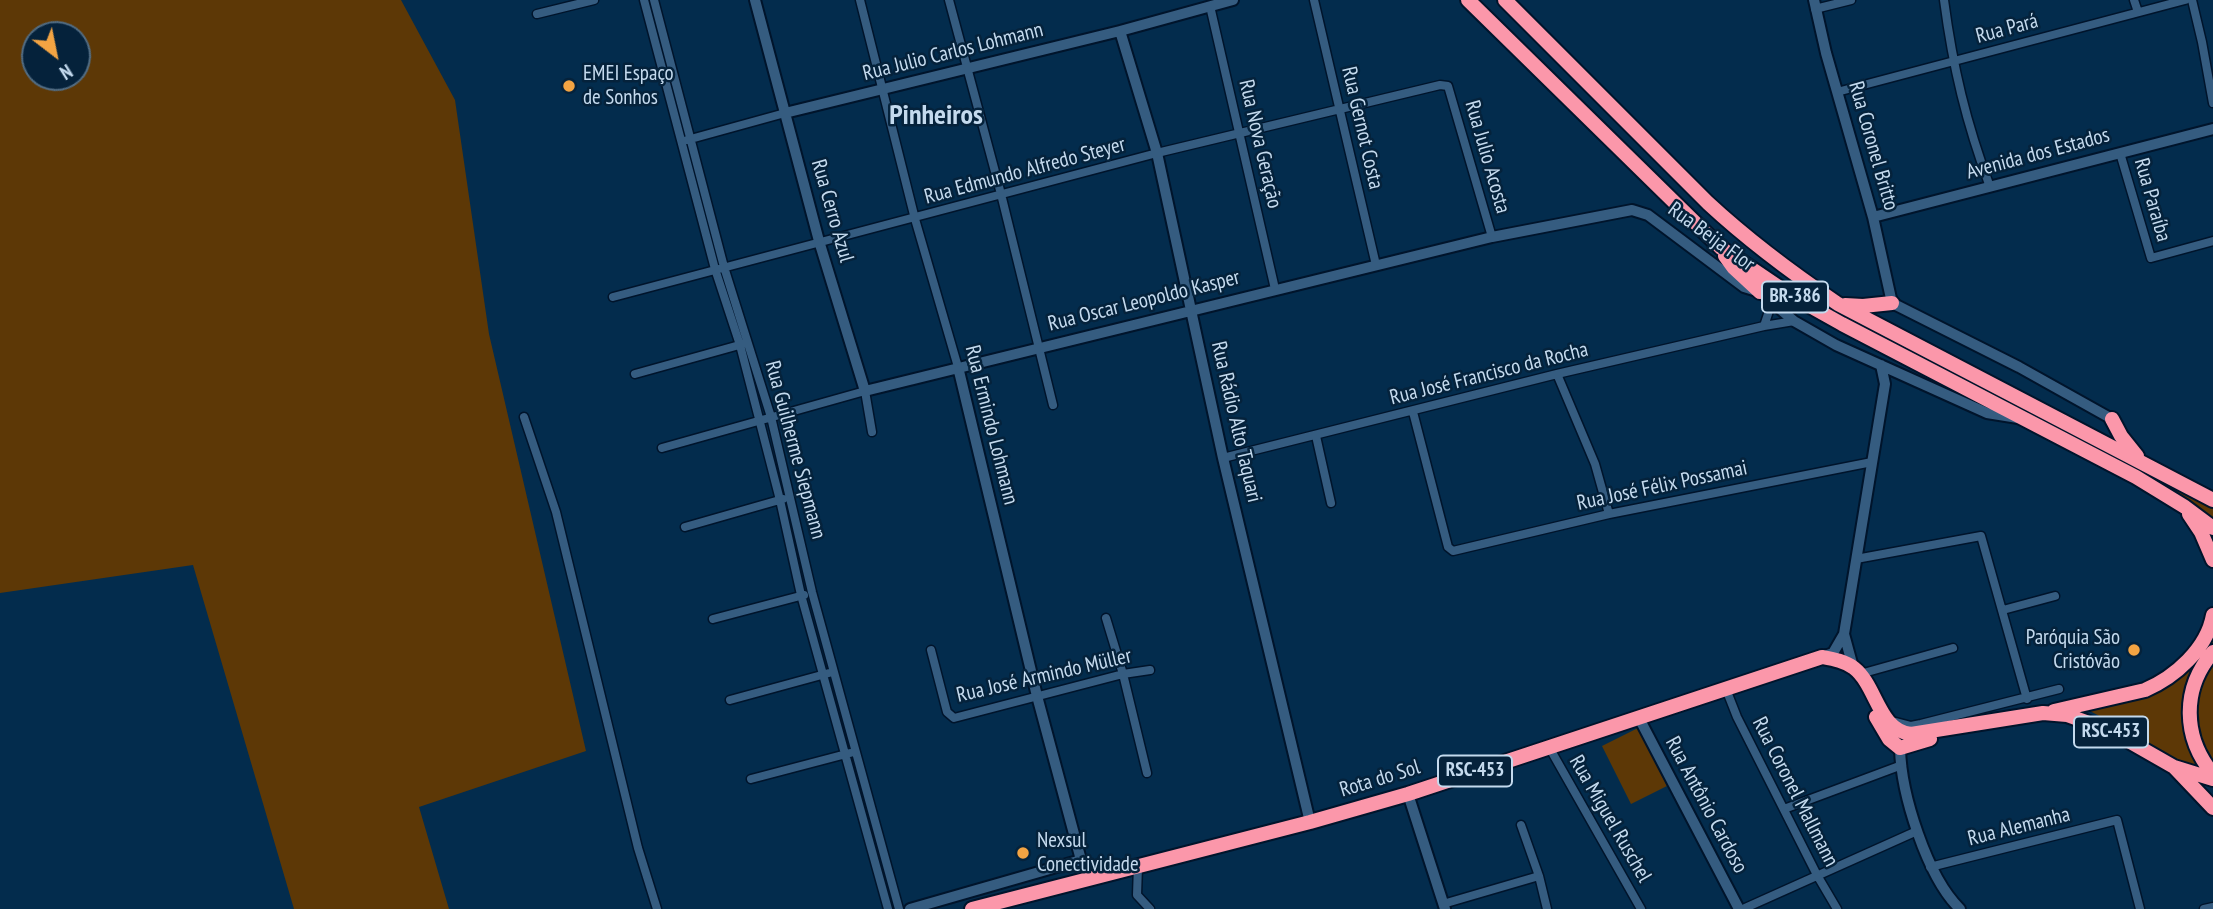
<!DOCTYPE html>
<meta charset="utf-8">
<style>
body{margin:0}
#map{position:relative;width:2213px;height:909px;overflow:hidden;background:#032c4d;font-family:"PT Sans Narrow",sans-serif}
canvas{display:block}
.north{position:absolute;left:21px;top:21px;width:70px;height:70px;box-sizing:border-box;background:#05223b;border:2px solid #516c83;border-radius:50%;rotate:148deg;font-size:19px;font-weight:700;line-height:28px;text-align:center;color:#c4daee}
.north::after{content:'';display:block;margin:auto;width:24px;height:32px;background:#f3a443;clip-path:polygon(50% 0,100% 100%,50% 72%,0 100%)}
</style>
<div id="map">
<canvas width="2213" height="909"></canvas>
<div class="north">N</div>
</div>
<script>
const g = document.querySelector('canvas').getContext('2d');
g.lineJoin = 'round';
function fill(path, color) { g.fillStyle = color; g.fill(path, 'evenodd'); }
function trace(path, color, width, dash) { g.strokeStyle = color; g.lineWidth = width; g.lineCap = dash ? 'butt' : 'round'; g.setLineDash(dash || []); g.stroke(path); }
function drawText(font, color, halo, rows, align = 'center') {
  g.font = font + ' "PT Sans Narrow",sans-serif'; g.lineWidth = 5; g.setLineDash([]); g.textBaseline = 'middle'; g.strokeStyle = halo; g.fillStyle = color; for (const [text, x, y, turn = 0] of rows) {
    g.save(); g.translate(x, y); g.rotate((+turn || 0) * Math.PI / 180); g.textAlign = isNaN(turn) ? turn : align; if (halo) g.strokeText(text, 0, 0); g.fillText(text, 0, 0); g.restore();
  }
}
fill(new Path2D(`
 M 0,0 L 401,0 L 455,100 L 489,334 L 586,751 L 419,807 L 449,909 L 294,909 L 193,565 L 0,593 ZM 35,35 L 77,35 L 77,77 L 35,77 Z
 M 1905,344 L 2160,478 L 2213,509 L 2213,521 L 1902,352 Z
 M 2213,632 L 2213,647 L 2190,692 L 2203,771 L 2146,745 L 2115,724 L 2084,708 L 2147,694 Z
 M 2213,662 L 2213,769 L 2205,761 L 2194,712 L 2203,681 Z
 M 1638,728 L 1667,786 L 1631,804 L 1602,746 Z`), '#5d3806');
const street = new Path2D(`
 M 644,0 L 715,269 L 740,345 L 780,500 L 801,595 L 888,909
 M 654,0 L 724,267 L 771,417 L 812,592 L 899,909
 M 860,0 L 915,219 L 958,367
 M 949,0 L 1001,194 L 1053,405
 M 1314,0 L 1376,265
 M 1944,0 C 1953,68 1966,122 1990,187
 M 2134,0 L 2138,12
 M 2192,0 L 2202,42 L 2213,103
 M 1210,6 L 1275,289
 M 1815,9 L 1851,0
 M 537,14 L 594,0
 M 1837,92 L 2185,0
 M 687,140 L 785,113
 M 2120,153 L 2151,258 L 2213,241
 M 613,297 L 1157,153 L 1440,85 L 1448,86 L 1492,237
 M 1764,326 L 1772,302
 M 635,374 L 743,344
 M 1557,374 L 1595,464 L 1609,514
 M 1413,412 L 1448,547 L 1453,551 L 1609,514 L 1872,462
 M 524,417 L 556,512 L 638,848 L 657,909
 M 1316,436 L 1331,503
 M 662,448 L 865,391 L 872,432
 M 1223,458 L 1557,374 L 1764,326 L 1794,321
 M 685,527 L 783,499
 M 1856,559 L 1981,536 L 2027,699
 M 2003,610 L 2055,596
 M 1106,618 L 1123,674 L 1147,773
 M 713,619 L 804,595
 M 931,650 L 947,712 L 954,718 L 1123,674 L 1150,670
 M 1860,674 L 1953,648
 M 1726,689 L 1737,717 L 1817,875 L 1837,909
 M 730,700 L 829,673
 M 1896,722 L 1911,726 L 1921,724 L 2059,689
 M 1549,747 L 1641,909
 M 751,779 L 850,753
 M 1784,809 L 1902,765
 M 1521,825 L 1539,876 L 1547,909
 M 1138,866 L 1137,895 L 1150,909
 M 1930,867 L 2117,820 L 2140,909
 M 1443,904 L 1539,876
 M 1743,909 L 1917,831
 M 2204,909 L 2213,907`);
const secondary = new Path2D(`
 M 755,0 L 819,241 L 865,391 L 1492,237 L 1632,210 L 1648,215 L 1744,287 L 1760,292 L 1794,321 L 1836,345 L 1987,413 L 2018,418
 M 1814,0 L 1826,53 L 1873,217 L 1892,303 L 2019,367 L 2112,419
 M 1120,31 L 1157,153 L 1223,458 L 1310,822
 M 785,113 L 1120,31 L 1233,0
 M 1873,217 L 2213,129
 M 958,367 L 1037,696 L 1081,860
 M 1844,634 L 1853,667
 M 1822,657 L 1833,653 L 1844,634 L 1885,384 L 1881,365
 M 1639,718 L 1739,909
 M 1900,748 C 1901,794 1927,877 1960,909
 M 1408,794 L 1445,909
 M 910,909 L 1081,860`);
const highway = new Path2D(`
 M 1468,0 L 1721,248 L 1792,296 L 1842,324 L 2136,477 L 2185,507 L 2213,528
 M 1505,0 L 1708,203 C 1749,241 1792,273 1838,304 L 2213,500
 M 1725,256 L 1733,267 L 1760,292
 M 1845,305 L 1863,306 L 1892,303
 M 2112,419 L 2121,436 L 2137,456
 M 2189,514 L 2201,532 L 2213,560
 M 2213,652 C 2181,689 2183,738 2213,774
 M 2054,711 L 2145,690 C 2175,677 2207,649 2213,615
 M 1876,717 L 1889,739 L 1900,748
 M 1900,748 L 1930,739
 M 2175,768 L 2213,808
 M 972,909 L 1310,822 L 1408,794 L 1822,657 C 1833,659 1845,661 1854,668 C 1877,686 1878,730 1911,734 L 2043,713 L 2067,715 L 2111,731 L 2174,767 L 2213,779`);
trace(street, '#00142b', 11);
trace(secondary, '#00142b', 14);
trace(highway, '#00142b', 18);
trace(street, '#355c80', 8);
trace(secondary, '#355c80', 10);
trace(highway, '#fb97aa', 14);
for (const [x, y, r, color] of [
 [569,86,7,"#f3a443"],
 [2134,650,7,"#f3a443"],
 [1023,853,7,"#f3a443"]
]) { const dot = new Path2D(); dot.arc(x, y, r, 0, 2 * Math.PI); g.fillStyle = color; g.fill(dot); trace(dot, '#05223b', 2.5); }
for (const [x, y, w] of [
 [1795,297,66],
 [2111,732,74],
 [1475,771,74]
]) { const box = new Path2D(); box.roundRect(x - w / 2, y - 15.5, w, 31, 5); g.fillStyle = '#05223b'; g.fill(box); trace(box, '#c4daee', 2); }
drawText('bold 19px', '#c4daee', null, [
 ["BR-386",1795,297],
 ["RSC-453",2111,732],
 ["RSC-453",1475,771]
]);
drawText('21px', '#c4daee', '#05223b', [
 ["Rua Pará",2007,29,-15],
 ["Rua Julio Carlos Lohmann",953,52,-14],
 ["Rua Gernot Costa",1362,128,77],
 ["Rua Nova Geração",1260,144,77],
 ["Rua Coronel Britto",1873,146,74],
 ["Avenida dos Estados",2038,154,-15],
 ["Rua Julio Acosta",1487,157,74],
 ["Rua Edmundo Alfredo Steyer",1025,171,-15],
 ["Rua Paraíba",2152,200,74],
 ["Rua Cerro Azul",832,211,74],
 ["Rua Beija Flor",1711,237,36],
 ["Rua Oscar Leopoldo Kasper",1144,301,-14],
 ["Rua José Francisco da Rocha",1489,374,-14],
 ["Rua Rádio Alto Taquari",1236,422,77],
 ["Rua Ermindo Lohmann",991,425,76],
 ["Rua Guilherme Siepmann",795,450,75],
 ["Rua José Félix Possamai",1662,486,-12],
 ["Rua José Armindo Müller",1044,676,-13],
 ["Rota do Sol",1380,779,-17],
 ["Rua Coronel Mallmann",1795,792,63],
 ["Rua Antônio Cardoso",1706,805,62],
 ["Rua Miguel Ruschel",1610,819,60],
 ["Rua Alemanha",2019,827,-14]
]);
drawText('21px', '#c4daee', '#05223b', [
 ["EMEI Espaço",583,74],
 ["de Sonhos",583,98],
 ["Paróquia São",2120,638,"right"],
 ["Cristóvão",2120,662,"right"],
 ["Nexsul",1037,841],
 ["Conectividade",1037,865]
], 'left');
drawText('bold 28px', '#c4daee', '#05223b', [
 ["Pinheiros",936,116]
]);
</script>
